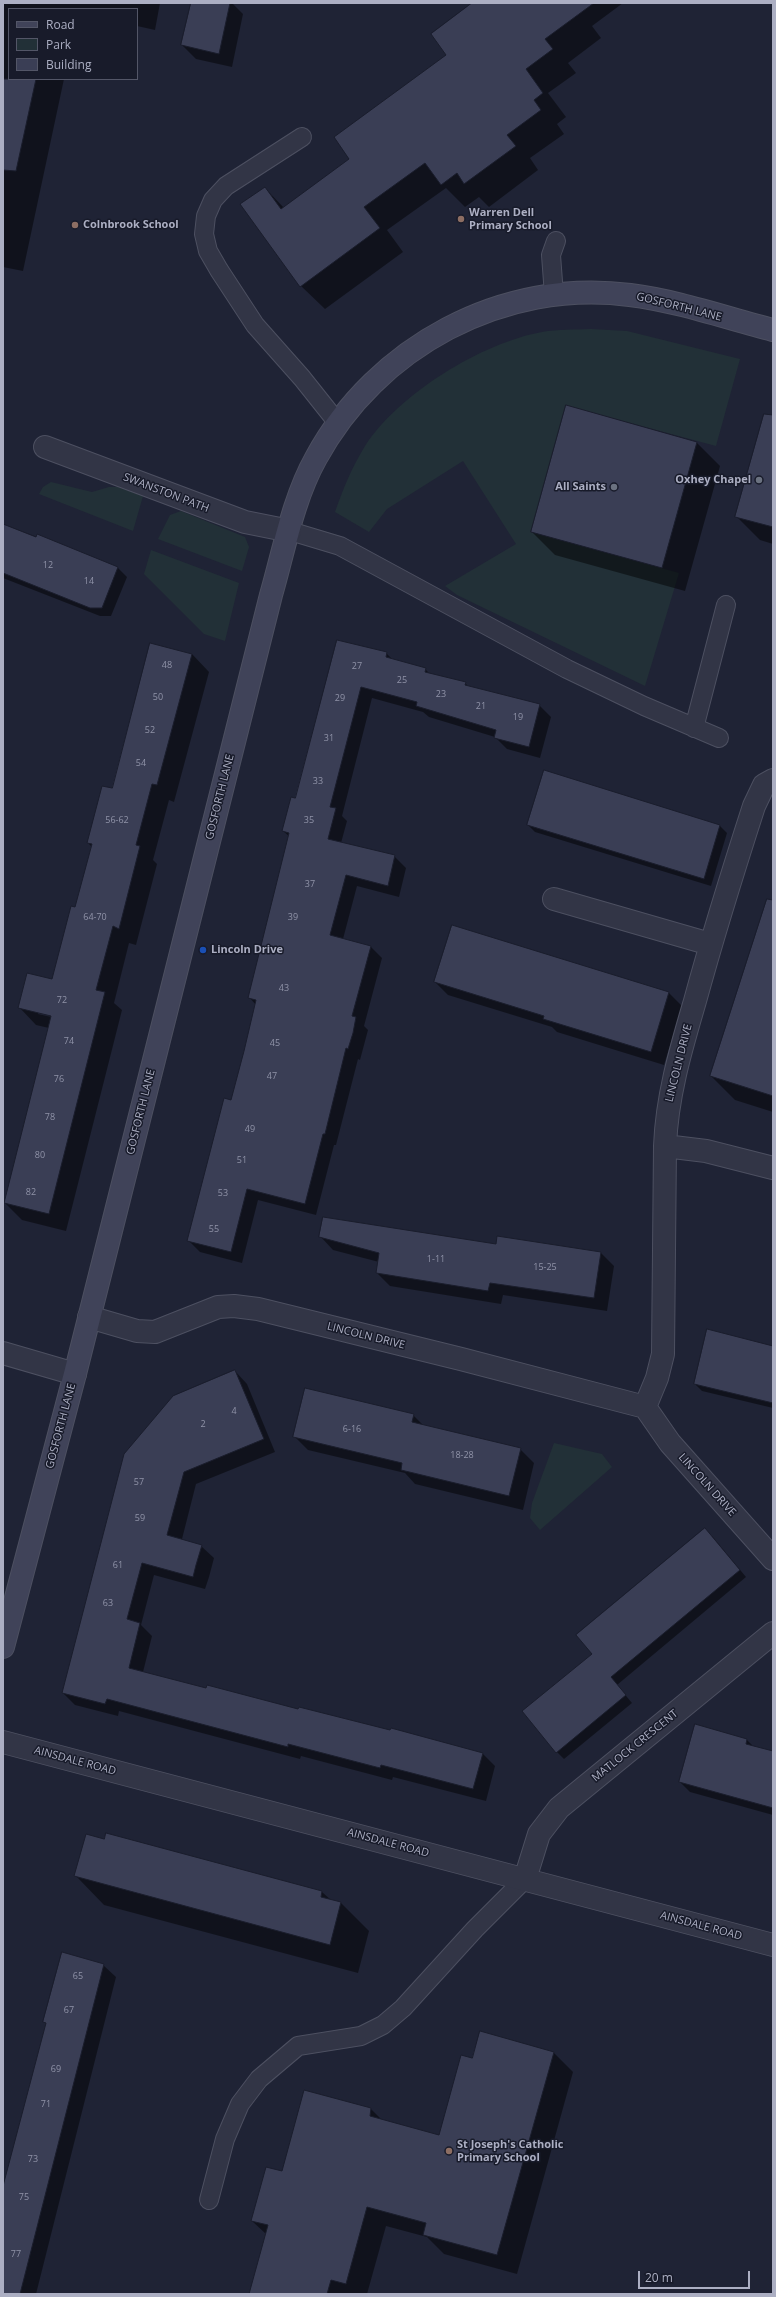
<!DOCTYPE html>
<style>
body{margin:0}
#map{position:relative;width:776px;height:2297px;overflow:hidden;background:#1f2335;font-family:"Open Sans",sans-serif}
canvas{display:block}
.frame{position:absolute;inset:0;border:4px solid #acafc3;pointer-events:none}
.legend{position:absolute;left:8px;top:8px;width:130px;height:72px;box-sizing:border-box;background:#181b2a;border:1px solid #535667;margin:0;padding:5px 7px;list-style:none;font-size:12px;color:#acafc3}
.legend li{display:flex;align-items:center;gap:8px;height:20px}
.legend b{width:20px;border:1px solid #535667}
.scale{position:absolute;left:638px;top:2271px;width:112px;height:18px;box-sizing:border-box;border:2px solid #acafc3;border-top:0;padding-left:5px;font-size:12px;line-height:14px;white-space:nowrap;color:#acafc3;-webkit-text-stroke:3px #181b2a;paint-order:stroke}
</style>
<div id="map">
<canvas width="776" height="2297"></canvas>
<div class="frame"></div>
<ul class="legend">
<li><b style="height:5px;background:#404359"></b>Road</li>
<li><b style="height:11px;background:#223037"></b>Park</li>
<li><b style="height:11px;background:#3a3e55"></b>Building</li>
</ul>
<div class="scale">20 m</div>
</div>
<script>
const g = document.querySelector('canvas').getContext('2d');
g.lineJoin = 'round';
function fill(path, color) { g.fillStyle = color; g.fill(path, 'evenodd'); }
function trace(path, color, width, dash) { g.strokeStyle = color; g.lineWidth = width; g.lineCap = dash ? 'butt' : 'round'; g.setLineDash(dash || []); g.stroke(path); }
function drawText(font, color, halo, rows, align = 'center') {
  g.font = font + ' "Open Sans",sans-serif'; g.lineWidth = 3; g.setLineDash([]); g.textBaseline = 'middle'; g.strokeStyle = halo; g.fillStyle = color; for (const [text, x, y, turn = 0] of rows) {
    g.save(); g.translate(x, y); g.rotate((+turn || 0) * Math.PI / 180); g.textAlign = isNaN(turn) ? turn : align; if (halo) g.strokeText(text, 0, 0); g.fillText(text, 0, 0); g.restore();
  }
}
fill(new Path2D(`
 M 591,329 L 627,331 L 740,359 L 716,446 L 566,406 L 531,532 L 679,573 L 645,686 L 457,595 L 445,586 L 516,544 L 463,461 L 387,509 L 369,532 L 335,512 C 343,489 352,467 365,446 C 399,394 481,343 542,332 C 558,329 575,330 591,329 Z
 M 51,482 L 92,492 L 109,487 L 118,487 L 143,496 L 133,531 L 39,494 L 43,487 Z
 M 181,511 L 245,537 L 249,547 L 242,571 L 158,539 L 170,515 Z
 M 151,550 L 239,583 L 225,641 L 204,634 L 144,574 Z
 M 554,1443 L 602,1454 L 612,1467 L 540,1530 L 530,1518 L 532,1503 Z`), '#223037');
fill(new Path2D(`
 M 3,3 L 160,3 L 155,30 L 137,26 L 137,9 L 9,9 L 9,79 L 64,79 L 23,271 L 3,267 Z
 M 192,3 L 232,3 L 243,14 L 232,67 L 196,59 L 182,45 Z
 M 474,3 L 623,3 L 592,26 L 601,38 L 568,63 L 576,73 L 548,93 L 566,117 L 557,124 L 564,134 L 530,158 L 538,170 L 489,207 L 479,197 L 465,207 L 446,188 L 387,230 L 403,252 L 325,309 L 301,286 L 265,188 L 284,208 L 351,159 L 448,55 Z
 M 697,443 L 720,466 L 685,591 L 555,555 L 532,532 Z
 M 773,445 L 773,544 L 760,540 L 736,516 Z
 M 3,524 L 118,568 L 127,577 L 111,616 L 100,616 L 3,578 Z
 M 337,641 L 386,653 L 394,661 L 425,669 L 430,674 L 465,683 L 470,688 L 539,705 L 551,717 L 540,758 L 507,749 L 495,737 L 429,717 L 423,712 L 372,698 L 342,816 L 347,821 L 341,843 L 394,856 L 406,868 L 399,897 L 357,886 L 343,939 L 371,947 L 382,958 L 364,1026 L 368,1030 L 360,1060 L 358,1059 L 336,1145 L 334,1145 L 316,1215 L 258,1200 L 242,1263 L 200,1252 L 189,1241 L 232,1101 L 256,1005 L 249,997 L 290,837 L 283,831 L 296,799 Z
 M 192,654 L 209,672 L 174,802 L 169,800 L 153,860 L 157,864 L 136,945 L 129,943 L 114,1003 L 122,1010 L 66,1231 L 22,1220 L 5,1203 L 49,1028 L 36,1025 L 19,1007 L 53,980 L 76,909 L 92,847 L 88,843 L 112,790 ZM 38,1012 L 56,1016 L 56,1018 L 38,1014 Z
 M 528,825 L 720,826 L 727,833 L 711,886 L 535,832 Z
 M 773,905 L 773,1112 L 735,1100 L 711,1076 Z
 M 452,926 L 669,993 L 682,1006 L 664,1065 L 557,1032 L 552,1027 L 448,995 L 435,982 Z
 M 320,1236 L 497,1245 L 601,1253 L 614,1266 L 607,1311 L 503,1295 L 501,1304 L 390,1286 L 377,1273 L 379,1262 L 333,1250 Z
 M 708,1330 L 773,1346 L 773,1408 L 702,1391 L 695,1384 Z
 M 235,1371 L 247,1384 L 275,1452 L 196,1484 L 182,1539 L 201,1546 L 214,1558 L 209,1577 L 205,1589 L 154,1575 L 141,1625 L 152,1636 L 143,1672 L 207,1690 L 391,1732 L 391,1729 L 483,1754 L 495,1766 L 486,1801 L 393,1777 L 392,1780 L 301,1756 L 300,1759 L 119,1711 L 118,1716 L 75,1705 L 63,1693 Z
 M 413,1415 L 424,1426 L 520,1449 L 534,1463 L 523,1510 L 415,1484 L 405,1473 L 308,1450 L 294,1436 Z
 M 712,1536 L 746,1577 L 617,1685 L 632,1703 L 564,1759 L 557,1752 L 593,1654 Z
 M 747,1740 L 753,1746 L 773,1752 L 773,1815 L 690,1792 L 680,1782 Z
 M 106,1834 L 322,1892 L 331,1900 L 341,1903 L 369,1931 L 358,1973 L 104,1905 L 76,1876 L 105,1840 Z
 M 103,1965 L 116,1977 L 36,2294 L 3,2294 L 3,2192 L 47,2024 L 44,2022 Z
 M 554,2053 L 573,2072 L 517,2274 L 444,2254 L 427,2237 L 386,2226 L 367,2294 L 250,2294 L 266,2234 L 252,2221 L 282,2172 L 371,2109 L 382,2120 L 440,2136 L 473,2060 Z`), '#0007');
const building = new Path2D(`
 M 191,3 L 230,3 L 219,54 L 181,45 Z
 M 472,3 L 594,3 L 545,39 L 553,49 L 526,69 L 543,93 L 534,100 L 541,110 L 507,135 L 516,146 L 464,184 L 457,173 L 441,185 L 425,163 L 364,207 L 380,228 L 300,287 L 240,204 L 265,187 L 281,209 L 349,159 L 334,137 L 446,55 L 431,34 Z
 M 3,79 L 36,79 L 16,171 L 3,170 Z
 M 566,405 L 697,442 L 662,568 L 531,532 Z
 M 764,414 L 773,415 L 773,527 L 735,517 Z
 M 3,524 L 36,537 L 37,534 L 118,567 L 102,608 L 90,608 L 3,573 Z
 M 337,640 L 387,652 L 386,657 L 426,668 L 425,672 L 466,682 L 465,685 L 540,704 L 529,747 L 494,738 L 496,730 L 416,706 L 417,702 L 361,687 L 330,807 L 336,808 L 328,839 L 395,855 L 388,886 L 346,875 L 330,935 L 371,946 L 352,1016 L 356,1017 L 353,1033 L 348,1049 L 346,1048 L 325,1134 L 323,1134 L 305,1204 L 247,1189 L 231,1252 L 187,1241 L 224,1098 L 231,1100 L 244,1051 L 256,1000 L 248,998 L 289,833 L 282,831 L 291,797 L 295,798 Z
 M 150,643 L 192,654 L 157,785 L 152,784 L 136,845 L 140,846 L 119,929 L 113,926 L 96,990 L 105,992 L 49,1214 L 4,1203 L 51,1016 L 18,1008 L 27,973 L 52,979 L 71,906 L 75,907 L 92,844 L 87,843 L 102,786 L 112,788 Z
 M 544,770 L 720,825 L 704,879 L 527,825 Z
 M 767,899 L 773,900 L 773,1096 L 710,1076 Z
 M 452,925 L 669,992 L 651,1052 L 543,1019 L 544,1016 L 434,982 Z
 M 323,1217 L 496,1244 L 497,1236 L 601,1252 L 594,1298 L 490,1283 L 488,1291 L 376,1273 L 379,1253 L 319,1237 Z
 M 707,1329 L 773,1346 L 773,1403 L 694,1384 Z
 M 235,1370 L 264,1439 L 184,1472 L 167,1535 L 202,1545 L 196,1565 L 193,1577 L 142,1563 L 127,1619 L 140,1623 L 129,1668 L 206,1688 L 207,1685 L 298,1709 L 299,1707 L 390,1730 L 391,1728 L 483,1753 L 473,1789 L 381,1765 L 380,1768 L 288,1744 L 288,1747 L 107,1699 L 105,1704 L 62,1693 L 124,1454 L 173,1396 Z
 M 305,1388 L 414,1414 L 412,1422 L 521,1448 L 509,1496 L 401,1470 L 402,1463 L 293,1437 Z
 M 705,1528 L 740,1570 L 611,1677 L 626,1695 L 556,1753 L 522,1711 L 592,1654 L 576,1635 Z
 M 695,1724 L 747,1739 L 746,1744 L 773,1751 L 773,1808 L 679,1782 Z
 M 106,1833 L 322,1891 L 321,1897 L 341,1902 L 330,1945 L 74,1876 L 86,1834 L 104,1839 Z
 M 62,1952 L 104,1964 L 20,2294 L 3,2294 L 3,2186 L 46,2023 L 43,2022 Z
 M 480,2031 L 554,2052 L 497,2255 L 423,2235 L 426,2223 L 367,2207 L 346,2284 L 331,2280 L 327,2294 L 249,2294 L 268,2225 L 251,2221 L 266,2167 L 282,2171 L 304,2090 L 371,2108 L 370,2116 L 439,2135 L 461,2055 L 472,2058 Z`);
fill(building, '#3a3e55');
trace(building, '#1a1d2c', 1);
const lane = new Path2D(`
 M 302,137 L 226,186 L 213,200 L 206,216 L 204,234 L 208,251 L 219,270 L 255,325 L 302,378 L 337,422
 M 554,295 L 551,255 L 556,241
 M 290,531 L 340,546 L 567,669 L 644,706 L 719,738
 M 694,728 L 726,605
 M 209,2200 L 225,2139 L 240,2104 L 259,2079 L 298,2046 L 361,2036 L 383,2025 L 403,2008 L 475,1929 L 525,1879`);
const street = new Path2D(`
 M 45,447 L 245,522 L 290,531
 M 554,899 L 710,944
 M 665,1146 L 706,1151 L 773,1168
 M 89,1317 L 137,1331 L 155,1332 L 218,1307 L 234,1306 L 258,1309 L 461,1359 L 645,1407 L 670,1443 L 773,1559
 M 3,1353 L 75,1374
 M 645,1407 L 657,1378 L 663,1354 L 665,1146 C 667,1095 681,1049 695,1001 C 713,935 733,871 754,806 L 764,785 L 773,780
 M 3,1742 L 773,1945
 M 525,1879 L 539,1834 L 559,1808 L 773,1633`);
const secondary = new Path2D(`
 M 3,1647 L 75,1374 L 271,595 C 284,550 293,499 316,458 C 376,347 503,278 630,295 C 678,301 726,318 773,330`);
trace(lane, '#4d5061', 20);
trace(street, '#4d5061', 24);
trace(secondary, '#4d5061', 24);
trace(lane, '#323546', 18);
trace(street, '#323546', 22);
trace(secondary, '#404359', 22);
for (const [x, y, r, color] of [
 [461,219,4,"#8d6e63"],
 [75,225,4,"#8d6e63"],
 [759,480,4,"#6b7280"],
 [614,487,4,"#6b7280"],
 [203,950,4,"#1a4fb4"],
 [449,2151,4,"#8d6e63"]
]) { const dot = new Path2D(); dot.arc(x, y, r, 0, 2 * Math.PI); g.fillStyle = color; g.fill(dot); trace(dot, '#181b2a', 1.5); }
drawText('9px', '#9093a8', null, [
 ["12",48,565],
 ["14",89,581],
 ["48",167,665],
 ["27",357,666],
 ["25",402,680],
 ["23",441,694],
 ["50",158,697],
 ["29",340,698],
 ["21",481,706],
 ["19",518,717],
 ["52",150,730],
 ["31",329,738],
 ["54",141,763],
 ["33",318,781],
 ["56-62",117,820],
 ["35",309,820],
 ["37",310,884],
 ["64-70",95,917],
 ["39",293,917],
 ["43",284,988],
 ["72",62,1000],
 ["74",69,1041],
 ["45",275,1043],
 ["47",272,1076],
 ["76",59,1079],
 ["78",50,1117],
 ["49",250,1129],
 ["80",40,1155],
 ["51",242,1160],
 ["82",31,1192],
 ["53",223,1193],
 ["55",214,1229],
 ["1-11",436,1259],
 ["15-25",545,1267],
 ["4",234,1411],
 ["2",203,1424],
 ["6-16",352,1429],
 ["18-28",462,1455],
 ["57",139,1482],
 ["59",140,1518],
 ["61",118,1565],
 ["63",108,1603],
 ["65",78,1976],
 ["67",69,2010],
 ["69",56,2069],
 ["71",46,2104],
 ["73",33,2159],
 ["75",24,2197],
 ["77",16,2254]
]);
drawText('bold 11px', '#acafc3', '#181b2a', [
 ["Warren Dell",469,213],
 ["Primary School",469,226],
 ["Colnbrook School",83,225],
 ["Oxhey Chapel",751,480,"right"],
 ["All Saints",606,487,"right"],
 ["Lincoln Drive",211,950],
 ["St Joseph's Catholic",457,2145],
 ["Primary School",457,2158]
], 'left');
drawText('11px', '#acafc3', '#181b2a', [
 ["GOSFORTH LANE",679,307,14],
 ["SWANSTON PATH",166,493,21],
 ["GOSFORTH LANE",220,797,-76],
 ["LINCOLN DRIVE",679,1063,-76],
 ["GOSFORTH LANE",141,1112,-76],
 ["LINCOLN DRIVE",366,1336,14],
 ["GOSFORTH LANE",61,1426,-75],
 ["LINCOLN DRIVE",707,1485,48],
 ["MATLOCK CRESCENT",635,1746,-39],
 ["AINSDALE ROAD",75,1761,15],
 ["AINSDALE ROAD",388,1843,15],
 ["AINSDALE ROAD",701,1926,15]
]);
</script>
